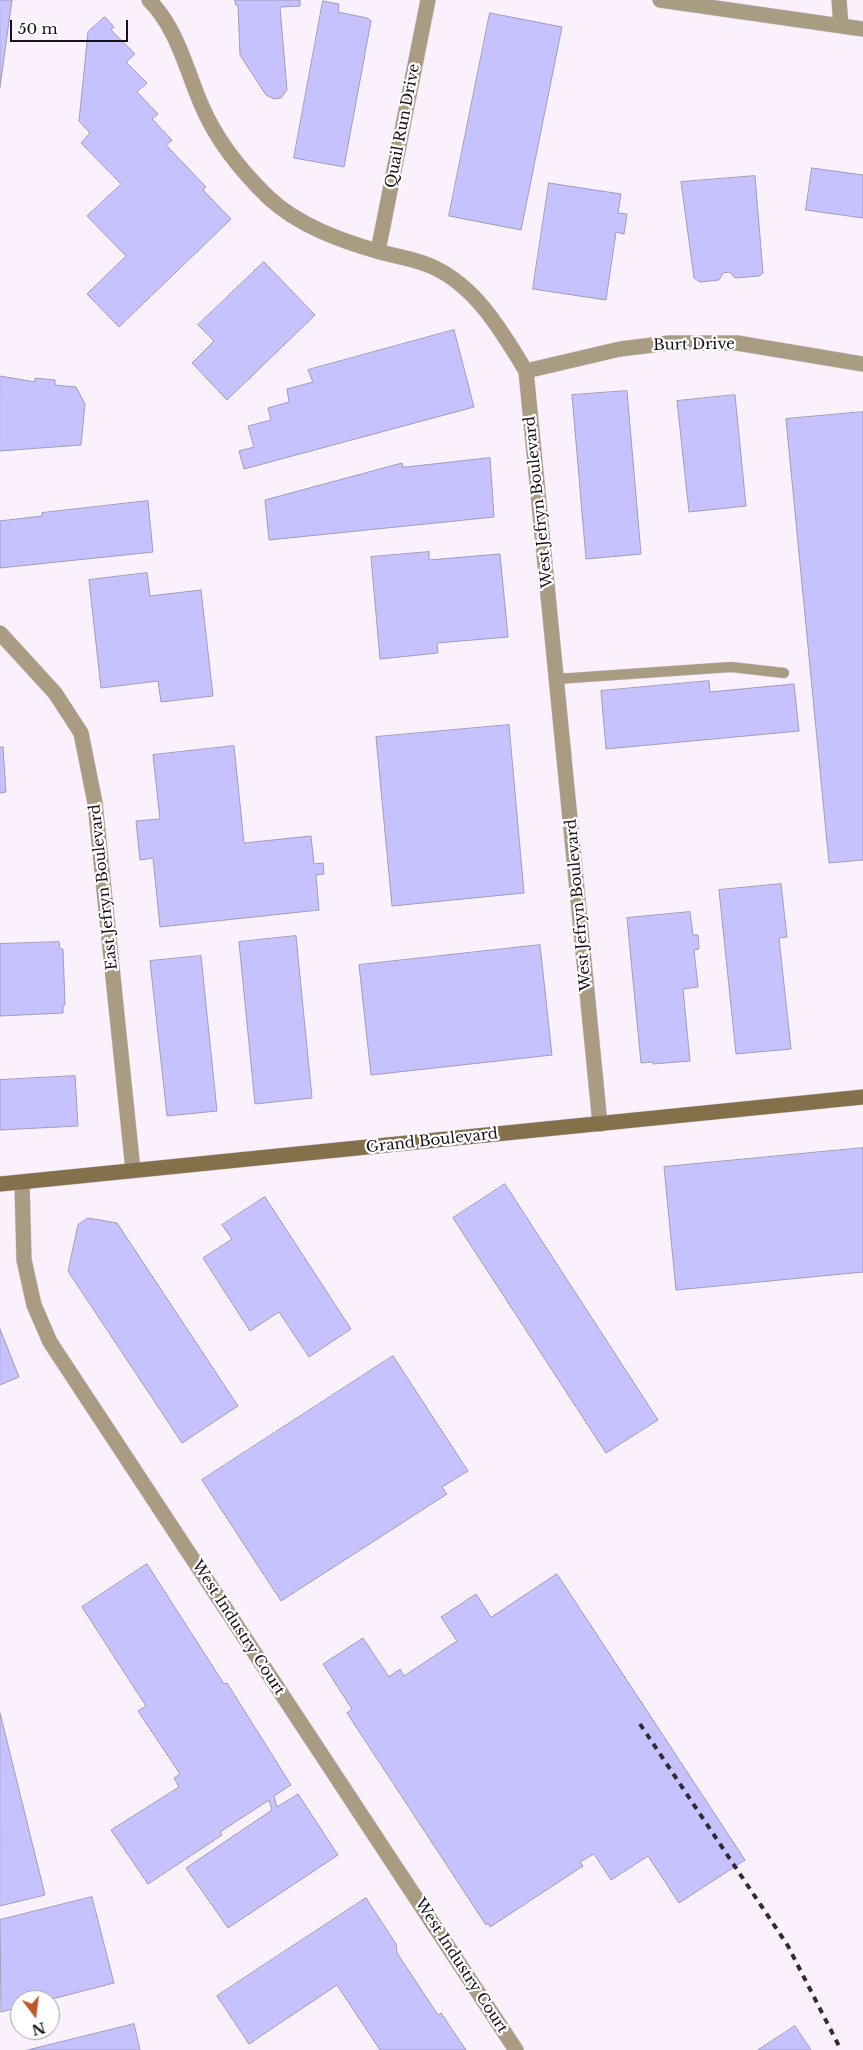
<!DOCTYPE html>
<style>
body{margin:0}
#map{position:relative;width:863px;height:2050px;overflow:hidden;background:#faf1fd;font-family:"Libre Baskerville",serif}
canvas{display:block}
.north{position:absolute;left:10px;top:1990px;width:50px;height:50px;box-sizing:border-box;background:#fff;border:1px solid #a3a0a4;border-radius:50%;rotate:165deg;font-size:14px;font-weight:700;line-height:20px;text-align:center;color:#18111b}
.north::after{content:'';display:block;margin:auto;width:18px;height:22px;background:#be5828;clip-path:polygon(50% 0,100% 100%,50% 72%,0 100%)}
.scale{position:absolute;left:10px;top:20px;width:118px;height:22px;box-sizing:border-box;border:2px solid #18111b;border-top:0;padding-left:6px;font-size:15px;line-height:18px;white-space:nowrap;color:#18111b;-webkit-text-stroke:4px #fff;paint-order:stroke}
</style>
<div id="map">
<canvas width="863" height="2050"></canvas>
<div class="north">N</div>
<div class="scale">50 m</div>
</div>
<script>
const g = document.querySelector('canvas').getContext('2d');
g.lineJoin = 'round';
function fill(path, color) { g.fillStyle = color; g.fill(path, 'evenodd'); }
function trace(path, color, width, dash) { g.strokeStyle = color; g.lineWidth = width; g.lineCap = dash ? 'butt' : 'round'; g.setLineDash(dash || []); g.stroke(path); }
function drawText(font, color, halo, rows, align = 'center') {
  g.font = font + ' "Libre Baskerville",serif'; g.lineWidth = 4.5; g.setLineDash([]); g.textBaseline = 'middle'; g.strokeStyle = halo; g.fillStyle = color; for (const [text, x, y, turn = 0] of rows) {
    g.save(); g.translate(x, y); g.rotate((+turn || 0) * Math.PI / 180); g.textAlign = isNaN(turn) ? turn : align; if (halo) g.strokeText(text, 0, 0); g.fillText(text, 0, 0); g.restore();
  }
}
const building = new Path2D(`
 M 0,0 L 12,0 L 0,87 Z
 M 235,0 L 300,0 L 300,6 L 280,7 L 287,90 L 281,98 L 274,99 L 266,95 L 240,55 L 238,5 L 236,5 Z
 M 323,1 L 339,4 L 338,12 L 367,18 L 371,21 L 344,167 L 294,158 Z
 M 490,13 L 562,27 L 521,230 L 449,216 Z
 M 105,17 L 114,27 L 111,30 L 135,54 L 126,62 L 147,83 L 137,92 L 158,114 L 152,119 L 172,140 L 166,145 L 206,187 L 203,190 L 231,219 L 119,327 L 87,294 L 126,256 L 87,216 L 121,184 L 81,143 L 90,133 L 79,121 L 88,32 Z
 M 812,168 L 863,175 L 863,218 L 806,210 Z
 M 755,176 L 763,273 L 759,276 L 735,278 L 730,272 L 723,273 L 719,280 L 700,282 L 694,278 L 681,182 Z
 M 549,183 L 621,194 L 618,213 L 627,214 L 624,234 L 616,232 L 606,300 L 533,289 Z
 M 264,262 L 315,315 L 227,400 L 192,363 L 214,341 L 198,325 Z
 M 454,330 L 474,407 L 244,469 L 239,451 L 254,447 L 248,426 L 271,420 L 268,408 L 289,402 L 287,389 L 313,382 L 308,370 Z
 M 0,376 L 35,382 L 35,378 L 55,380 L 55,385 L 76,387 L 85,404 L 81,445 L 0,451 Z
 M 627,391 L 641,554 L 586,559 L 572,395 Z
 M 735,395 L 746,506 L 689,512 L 677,401 Z
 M 863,412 L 863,860 L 829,863 L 786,419 Z
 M 490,458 L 494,517 L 269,540 L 265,500 L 402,463 L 403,467 Z
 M 148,501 L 153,552 L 0,568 L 0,521 L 42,516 L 42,513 Z
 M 429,552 L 429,560 L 500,554 L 508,637 L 437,643 L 438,653 L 380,659 L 371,557 Z
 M 147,573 L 150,596 L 201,590 L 213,696 L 161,702 L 158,681 L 101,688 L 89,580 Z
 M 709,681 L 710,692 L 794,684 L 799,731 L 606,749 L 601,691 Z
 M 509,725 L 524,893 L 392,906 L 376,737 Z
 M 234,746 L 244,843 L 311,836 L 314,864 L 323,863 L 324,874 L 316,875 L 319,910 L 160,927 L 153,858 L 140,860 L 136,821 L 160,819 L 153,755 Z
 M 0,747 L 3,747 L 6,792 L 0,793 Z
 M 781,884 L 787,937 L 779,938 L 791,1049 L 736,1054 L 719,890 Z
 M 690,912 L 693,935 L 698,935 L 699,949 L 694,950 L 698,987 L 683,989 L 690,1061 L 653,1064 L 653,1062 L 641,1063 L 627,918 Z
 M 296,936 L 312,1098 L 255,1104 L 239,942 Z
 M 59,942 L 60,949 L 63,949 L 65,1005 L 63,1005 L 63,1013 L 0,1016 L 0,944 Z
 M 540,945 L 552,1055 L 371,1075 L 359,965 Z
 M 201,956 L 217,1111 L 167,1116 L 150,961 Z
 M 75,1076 L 78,1126 L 0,1130 L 0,1080 Z
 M 863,1148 L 863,1272 L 676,1290 L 664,1167 Z
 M 505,1184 L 658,1420 L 606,1453 L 453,1218 Z
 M 265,1197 L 351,1329 L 309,1357 L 279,1312 L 250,1331 L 203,1258 L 232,1239 L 222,1225 Z
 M 88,1218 L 117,1223 L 238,1406 L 182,1443 L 68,1271 L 78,1225 Z
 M 0,1329 L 19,1377 L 0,1385 Z
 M 393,1356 L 468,1471 L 442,1487 L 447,1494 L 281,1601 L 202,1480 Z
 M 147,1564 L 224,1684 L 227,1683 L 291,1785 L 274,1796 L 277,1807 L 298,1794 L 338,1855 L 228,1928 L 186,1868 L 272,1810 L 269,1800 L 220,1832 L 222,1835 L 148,1884 L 111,1830 L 179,1787 L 174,1778 L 180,1774 L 138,1711 L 146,1706 L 82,1607 Z
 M 557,1574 L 745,1860 L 679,1903 L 648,1856 L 611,1880 L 594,1854 L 580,1862 L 583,1866 L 490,1927 L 488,1923 L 486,1925 L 347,1713 L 352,1709 L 323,1664 L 363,1638 L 389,1677 L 400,1669 L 404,1676 L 457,1641 L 441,1617 L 476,1594 L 491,1617 Z
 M 0,1713 L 45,1895 L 0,1906 Z
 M 92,1897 L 114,1983 L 48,2000 L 20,2000 L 20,2007 L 1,2012 L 0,1920 Z
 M 366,1898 L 396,1944 L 397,1953 L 438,2015 L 441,2013 L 466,2050 L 380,2050 L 337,1985 L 249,2044 L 217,1996 Z
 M 134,2024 L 140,2050 L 28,2050 Z
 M 795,2026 L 811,2050 L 758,2050 Z`);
fill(building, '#c6c1ff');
trace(building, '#9f9dbb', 1);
const lane = new Path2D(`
 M 557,679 L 731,667 L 784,673`);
const street = new Path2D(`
 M 149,0 C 177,28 186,69 201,104 C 216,140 241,171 269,198 C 299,226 342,241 380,252 C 398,257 418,259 435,268 C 477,288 502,332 526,371 L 600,1124
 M 660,0 L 863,29
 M 839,0 L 841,26
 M 378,251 L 428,0
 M 526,371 L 620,349 L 669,343 L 737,343 L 863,364
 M 0,633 L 55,693 L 81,733 L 95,803 L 133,1170
 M 22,1183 L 24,1260 L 34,1305 L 50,1342 L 516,2050`);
const secondary = new Path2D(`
 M 0,1184 L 863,1097`);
trace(lane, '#d6cdd9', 11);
trace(street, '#d6cdd9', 16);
trace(secondary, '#d6cdd9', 16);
trace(lane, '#a99c82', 10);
trace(street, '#a99c82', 15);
trace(secondary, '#84714b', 15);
trace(new Path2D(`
 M 640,1724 L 788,1946 L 841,2050`), '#312934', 4, [6, 6]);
drawText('15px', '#18111b', '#fff', [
 ["Quail Run Drive",403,126,-79],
 ["Burt Drive",694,345,-1],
 ["West Jefryn Boulevard",539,502,-96],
 ["East Jefryn Boulevard",104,887,-96],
 ["West Jefryn Boulevard",579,905,-95],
 ["Grand Boulevard",432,1141,-6],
 ["West Industry Court",238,1628,57],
 ["West Industry Court",461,1966,57]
]);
</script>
